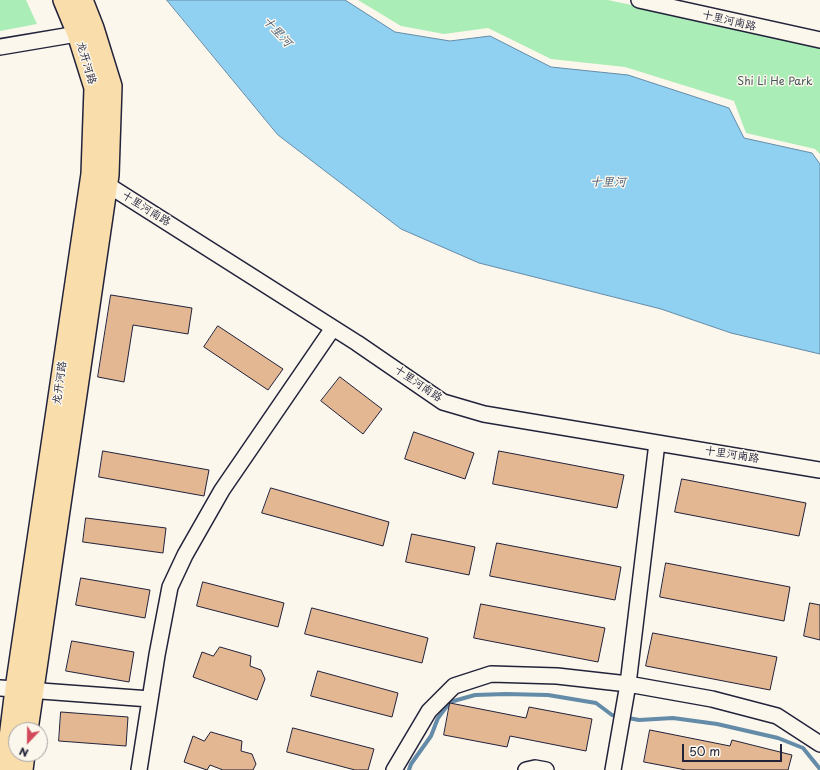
<!DOCTYPE html>
<meta charset="utf-8">
<style>
body{margin:0}
#map{position:relative;width:820px;height:770px;overflow:hidden;background:#fbf7ec;font-family:"Playpen Sans",sans-serif}
canvas{display:block}
.north{position:absolute;left:8px;top:722px;width:40px;height:40px;box-sizing:border-box;background:#fbf7ec;border:1px solid #a4a2a5;border-radius:50%;rotate:202deg;font-size:11px;font-weight:700;line-height:16px;text-align:center;color:#22223b}
.north::after{content:'';display:block;margin:auto;width:14px;height:18px;background:#d1495b;clip-path:polygon(50% 0,100% 100%,50% 72%,0 100%)}
.scale{position:absolute;left:682px;top:744px;width:100px;height:18px;box-sizing:border-box;border:2px solid #22223b;border-top:0;padding-left:5px;font-size:12px;line-height:14px;white-space:nowrap;color:#22223b;-webkit-text-stroke:3px #fbf7ec;paint-order:stroke}
</style>
<div id="map">
<canvas width="820" height="770"></canvas>
<div class="north">N</div>
<div class="scale">50 m</div>
</div>
<script>
const g = document.querySelector('canvas').getContext('2d');
g.lineJoin = 'round';
function fill(path, color) { g.fillStyle = color; g.fill(path, 'evenodd'); }
function trace(path, color, width, dash) { g.strokeStyle = color; g.lineWidth = width; g.lineCap = dash ? 'butt' : 'round'; g.setLineDash(dash || []); g.stroke(path); }
function drawText(font, color, halo, rows, align = 'center') {
  g.font = font + ' "Playpen Sans","LXGW WenKai TC",sans-serif'; g.lineWidth = 3; g.setLineDash([]); g.textBaseline = 'middle'; g.strokeStyle = halo; g.fillStyle = color; for (const [text, x, y, turn = 0] of rows) {
    g.save(); g.translate(x, y); g.rotate((+turn || 0) * Math.PI / 180); g.textAlign = isNaN(turn) ? turn : align; if (halo) g.strokeText(text, 0, 0); g.fillText(text, 0, 0); g.restore();
  }
}
fill(new Path2D(`
 M 0,0 L 26,0 L 37,24 L 0,31 Z
 M 358,0 L 608,0 L 820,45 L 820,154 L 815,149 L 746,133 L 734,101 L 625,67 L 551,59 L 488,28 L 444,34 L 401,26 Z`), '#abedb6');
const water = new Path2D(`
 M 167,0 L 345,0 L 395,32 L 450,41 L 490,36 L 551,67 L 628,75 L 729,108 L 744,138 L 812,153 L 820,164 L 820,354 L 731,333 L 661,309 L 479,263 L 401,229 L 278,135 Z`);
fill(water, '#90d1f1');
trace(water, '#648ba8', 1);
trace(new Path2D(`
 M 409,770 L 411,764 L 431,736 L 438,718 L 450,702 L 475,695 L 506,694 L 548,695 L 596,703 L 612,715 L 639,720 L 673,718 L 717,724 L 778,738 L 803,748 L 820,769`), '#648ba8', 4);
const building = new Path2D(`
 M 111,295 L 192,308 L 188,334 L 133,325 L 124,382 L 98,377 Z
 M 218,326 L 283,369 L 268,390 L 204,347 Z
 M 340,377 L 382,409 L 363,434 L 321,401 Z
 M 414,432 L 474,453 L 465,479 L 405,459 Z
 M 103,451 L 209,470 L 204,496 L 99,477 Z
 M 499,451 L 624,475 L 617,508 L 493,484 Z
 M 682,479 L 806,503 L 799,536 L 675,512 Z
 M 271,488 L 389,522 L 383,546 L 262,513 Z
 M 86,518 L 166,528 L 163,553 L 83,542 Z
 M 412,534 L 475,547 L 469,575 L 406,562 Z
 M 497,543 L 621,567 L 615,600 L 490,576 Z
 M 666,563 L 790,587 L 784,621 L 660,597 Z
 M 81,578 L 150,590 L 145,618 L 76,605 Z
 M 203,582 L 284,603 L 278,627 L 197,606 Z
 M 810,603 L 820,605 L 820,640 L 804,636 Z
 M 481,604 L 605,628 L 598,662 L 474,638 Z
 M 312,608 L 428,638 L 422,663 L 305,634 Z
 M 653,633 L 777,657 L 770,690 L 646,666 Z
 M 72,641 L 134,652 L 129,682 L 66,671 Z
 M 220,647 L 251,656 L 250,666 L 261,670 L 265,679 L 257,700 L 193,677 L 202,652 L 213,656 Z
 M 318,671 L 398,693 L 392,717 L 311,696 Z
 M 450,703 L 526,718 L 529,707 L 592,719 L 586,751 L 510,736 L 507,747 L 444,735 Z
 M 61,712 L 128,717 L 126,746 L 59,741 Z
 M 293,728 L 374,749 L 368,770 L 355,770 L 287,752 Z
 M 650,730 L 730,746 L 732,740 L 792,755 L 788,770 L 686,770 L 644,762 Z
 M 211,732 L 242,741 L 241,751 L 252,754 L 256,764 L 253,770 L 223,770 L 210,765 L 207,770 L 184,762 L 193,736 L 204,741 Z`);
fill(building, '#e2b792');
trace(building, '#22223b', 1);
const minor = new Path2D(`
 M 639,0 L 820,40
 M 0,47 L 77,34
 M 100,180 L 357,343 L 443,402 L 484,414 L 820,470
 M 0,688 L 150,699
 M 139,770 L 157,655 L 170,587 L 185,555 L 222,490 L 333,328
 M 394,770 L 429,711 L 454,686 L 491,674 L 557,676 L 628,684 L 712,699 L 777,716 L 820,744
 M 526,770 L 535,768 L 546,770
 M 613,770 L 628,684 L 657,443`);
const major = new Path2D(`
 M 28,730 L 109,175 L 112,86 L 94,28 L 83,0
 M 5,770 L 15,689 L 91,174 L 94,88 L 77,34 L 63,0
 M 23,770 L 25,754`);
trace(minor, '#22223b', 18);
trace(major, '#22223b', 22);
trace(minor, '#fbf7ec', 15);
trace(major, '#f9deab', 19);
drawText('11px', '#22223b', '#fbf7ec', [
 ["十里河南路",729,21,13],
 ["龙开河路",86,63,73],
 ["十里河南路",146,209,32],
 ["龙开河路",60,383,-82],
 ["十里河南路",418,384,34],
 ["十里河南路",732,455,9]
]);
drawText('11px', '#44555a', '#fbf7ec', [
 ["Shi Li He Park",775,82]
]);
drawText('italic 12px', '#435772', '#fbf7ec', [
 ["十里河",277,32,47],
 ["十里河",608,183]
]);
</script>
